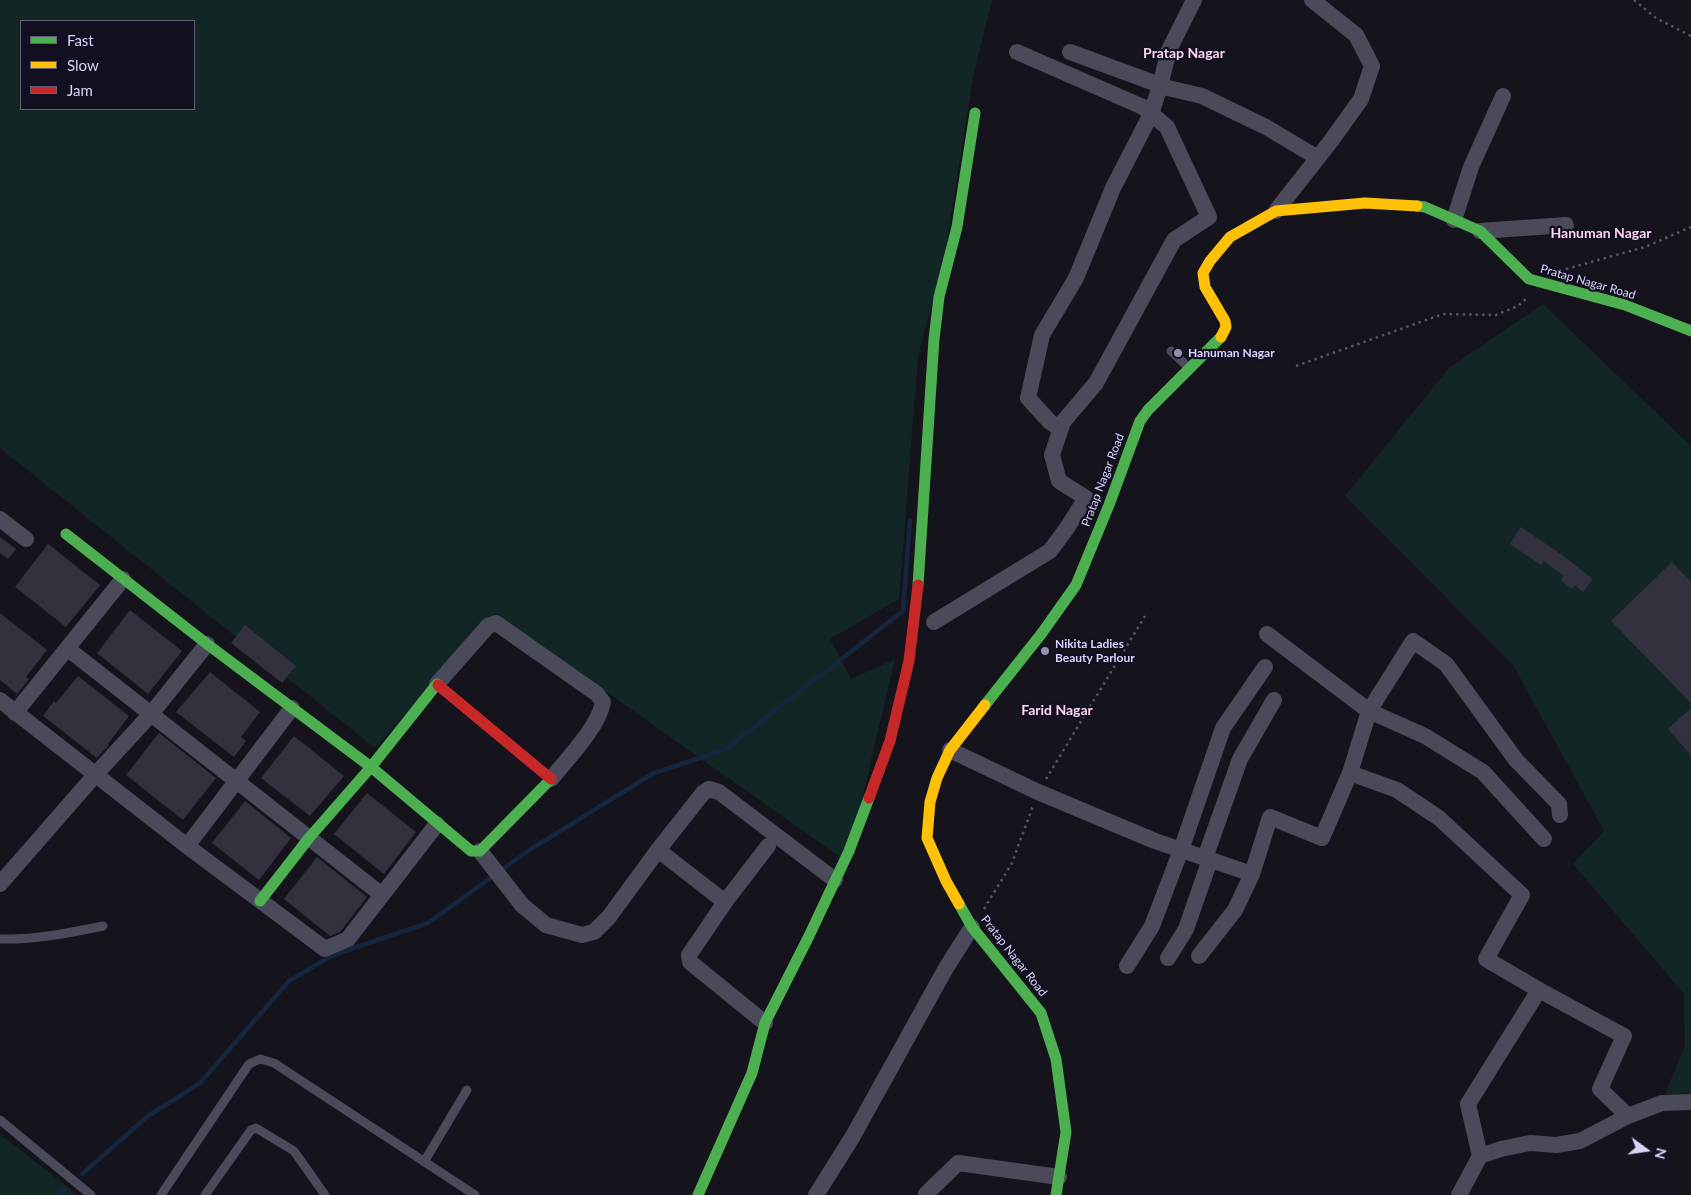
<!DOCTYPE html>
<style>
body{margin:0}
#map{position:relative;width:1691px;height:1195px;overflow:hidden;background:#15141c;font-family:Lato,sans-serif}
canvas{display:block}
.legend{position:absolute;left:20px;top:20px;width:175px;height:90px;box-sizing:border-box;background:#121020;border:1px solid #615e77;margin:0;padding:6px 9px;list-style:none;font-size:15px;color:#d8d3fa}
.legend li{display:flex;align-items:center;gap:10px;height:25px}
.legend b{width:25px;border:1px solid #615e77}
.north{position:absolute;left:1621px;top:1125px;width:50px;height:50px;-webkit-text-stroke:4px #121020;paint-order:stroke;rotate:104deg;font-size:14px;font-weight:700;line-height:20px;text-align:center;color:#d8d3fa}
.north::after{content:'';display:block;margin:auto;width:18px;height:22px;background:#d8d3fa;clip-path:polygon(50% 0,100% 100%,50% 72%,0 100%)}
</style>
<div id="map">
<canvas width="1691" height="1195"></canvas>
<ul class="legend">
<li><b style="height:6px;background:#4caf50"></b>Fast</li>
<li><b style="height:6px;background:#ffc107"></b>Slow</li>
<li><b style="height:6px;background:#c62828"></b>Jam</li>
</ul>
<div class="north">N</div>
</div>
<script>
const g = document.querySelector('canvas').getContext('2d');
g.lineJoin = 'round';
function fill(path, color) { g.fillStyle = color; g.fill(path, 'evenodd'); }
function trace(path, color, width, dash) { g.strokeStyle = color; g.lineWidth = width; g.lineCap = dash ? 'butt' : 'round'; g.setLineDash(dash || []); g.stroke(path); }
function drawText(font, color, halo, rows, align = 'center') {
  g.font = font + ' Lato,sans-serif'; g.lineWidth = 4.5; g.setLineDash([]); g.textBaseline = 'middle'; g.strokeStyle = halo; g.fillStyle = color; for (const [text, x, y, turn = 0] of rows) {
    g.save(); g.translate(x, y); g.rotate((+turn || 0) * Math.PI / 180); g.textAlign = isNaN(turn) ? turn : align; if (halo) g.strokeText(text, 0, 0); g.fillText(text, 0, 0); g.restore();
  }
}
fill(new Path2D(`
 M 0,0 L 992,0 L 973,77 L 945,253 L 918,357 L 899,599 L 830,639 L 851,679 L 895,659 L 847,862 L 495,613 L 375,748 L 0,448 ZM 21,21 L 194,21 L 194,109 L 21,109 Z
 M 1543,304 L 1691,446 L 1691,1093 L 1665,1094 L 1685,1045 L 1684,994 L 1573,864 L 1604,831 L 1513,665 L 1345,496 L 1449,368 Z
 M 0,1134 L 78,1195 L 0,1195 Z`), '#132626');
trace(new Path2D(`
 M 82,1174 L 148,1116 L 200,1083 L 289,981 L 333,955 L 428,923 L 528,851 L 652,774 L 726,749 L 903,611 L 910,520
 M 56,1195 L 65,1189`), '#152640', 4.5);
fill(new Path2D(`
 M 1521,527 L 1562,555 L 1593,579 L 1583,592 L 1575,585 L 1572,589 L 1561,580 L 1564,576 L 1544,561 L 1541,565 L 1510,544 Z
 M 0,537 L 16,549 L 8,559 L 0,553 Z
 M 48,544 L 100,585 L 66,627 L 15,587 Z
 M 1672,562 L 1691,582 L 1691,703 L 1611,621 Z
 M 130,610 L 182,651 L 148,694 L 97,653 Z
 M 0,613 L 47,650 L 26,677 L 29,679 L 17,694 L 0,680 Z
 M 245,625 L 296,666 L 282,683 L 231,643 Z
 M 210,672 L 260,712 L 241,737 L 246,741 L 234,757 L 176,712 Z
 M 78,676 L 129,716 L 108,744 L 109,745 L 97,758 L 43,716 L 54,701 L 56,703 Z
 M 1691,708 L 1691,755 L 1668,729 Z
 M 159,733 L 216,778 L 183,820 L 126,775 Z
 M 294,736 L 344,776 L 310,816 L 261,778 Z
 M 367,793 L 416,832 L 384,874 L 334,834 Z
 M 245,801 L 291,838 L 259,880 L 212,843 Z
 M 317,857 L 367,897 L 340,932 L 330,936 L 284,899 Z`), '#33313e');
trace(new Path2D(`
 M 1634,0 L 1656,18 L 1691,36
 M 1566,269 L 1645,247 L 1691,227
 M 1296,366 L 1443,314 L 1496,315 L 1518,306 L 1528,297
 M 1046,779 L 1145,616
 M 984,909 L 1012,863 L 1033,806`), '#4d5964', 2.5, [2.5, 4]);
trace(new Path2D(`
 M 1171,351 L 1189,368
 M 0,939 C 35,940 69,933 103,926
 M 0,1120 L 91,1195
 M 424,1162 L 467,1090
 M 161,1195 L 249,1064 L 260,1059 L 274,1063 L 475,1195
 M 205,1195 L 251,1130 L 256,1128 L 294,1151 L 325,1195`), '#4a4a5b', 9);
trace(new Path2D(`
 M 1070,52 L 1168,88 L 1202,96 L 1266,127 L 1318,158
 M 1276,211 L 1331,141 L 1361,99 L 1372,66 L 1356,35 L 1312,0
 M 1454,220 L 1471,167 L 1503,96
 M 1480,231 L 1566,225
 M 1061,429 L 1050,422 L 1028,398 L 1042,335 L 1076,278 L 1113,188 L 1151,114 L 1160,86 L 1169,50 L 1194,0
 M 0,519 L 26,539
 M 934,622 L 1050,551 L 1067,528 L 1086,498 L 1059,481 L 1052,455 L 1063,422 L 1096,383 L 1174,240 L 1209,217 L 1167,127 L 1143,107 L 1017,52
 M 1267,634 L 1369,711 L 1425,736 L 1483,772 L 1544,839
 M 68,649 L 382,895
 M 437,684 L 488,626 L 496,623 L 597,694 L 603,702 C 598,728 568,758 551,779
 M 0,700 L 187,846 L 325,949 L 348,939 L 437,824
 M 15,713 L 123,579
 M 950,750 L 1038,792 L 1155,841 L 1252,874 L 1270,817 L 1322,838 L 1350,773 L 1369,711 L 1413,641 L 1446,664 L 1516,760 L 1559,804 L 1560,815
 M 1350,773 L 1397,790 L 1439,818 L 1522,895 L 1486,959 L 1539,990 L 1624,1036 L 1600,1089 L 1628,1116
 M 187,846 L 292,708
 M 658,850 L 725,902
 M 480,851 L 522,905 L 546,925 L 582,935 L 594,932 L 609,917 L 658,850 L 703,793 L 709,789 L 719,792 L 835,880
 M 1205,858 L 1240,759 L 1274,700
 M 0,884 L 96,774 L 151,714 L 207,644
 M 1199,956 L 1235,910 L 1252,874
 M 1168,958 L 1186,929 L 1210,860
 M 1127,966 L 1152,926 L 1181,850 L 1223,728 L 1265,667
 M 765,1023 L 690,962 L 689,955 L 725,902 L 768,846
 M 1480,1156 L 1468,1104 L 1539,990
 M 926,1194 L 958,1163 L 1059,1177
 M 816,1195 L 853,1136 L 946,968 L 972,927
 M 1459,1195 L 1480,1156 L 1501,1149 L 1530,1143 L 1556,1145 L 1580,1141 L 1628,1116 L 1662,1103 L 1691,1102`), '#4a4a5b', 16);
trace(new Path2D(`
 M 1417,206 L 1425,207 L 1480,231 L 1529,279 L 1625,305 L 1691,331
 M 66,534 L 207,644 L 371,767 L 471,851 L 480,851 L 551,779
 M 918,585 L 934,339 L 939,297 L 957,227 L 975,113
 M 985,705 L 1042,633 L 1076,585 L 1109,505 L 1140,421 L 1148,410 L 1221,337
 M 260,901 L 309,838 L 371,767 L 437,684 L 438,685
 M 959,904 L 972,927 L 1041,1013 L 1056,1059 L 1066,1132 L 1056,1195
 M 698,1195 L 752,1073 L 765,1023 L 809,936 L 849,851 L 869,798`), '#4caf50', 11);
trace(new Path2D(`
 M 1221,337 L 1226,327 L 1225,321 L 1205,287 L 1203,273 L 1210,261 L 1230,237 L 1276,211 L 1365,203 L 1417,206
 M 959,904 L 946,881 L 927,838 L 930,802 L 937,778 L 950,750 L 985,705`), '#ffc107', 11);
trace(new Path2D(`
 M 438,685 L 551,779
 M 869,798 L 890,741 L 909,661 L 918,585`), '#c62828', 11);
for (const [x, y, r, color] of [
 [1178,353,5,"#9490ac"],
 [1045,651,5,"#9490ac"]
]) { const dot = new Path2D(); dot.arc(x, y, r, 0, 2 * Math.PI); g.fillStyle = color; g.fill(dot); trace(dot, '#121020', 2); }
drawText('12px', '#d8d3fa', '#121020', [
 ["Pratap Nagar Road",1588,282,16],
 ["Pratap Nagar Road",1103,480,-69],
 ["Pratap Nagar Road",1014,956,52]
]);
drawText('bold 12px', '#d8d3fa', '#121020', [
 ["Hanuman Nagar",1188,353],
 ["Nikita Ladies",1055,644],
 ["Beauty Parlour",1055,658]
], 'left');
drawText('bold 14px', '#fad5ed', '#121020', [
 ["Pratap Nagar",1184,53],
 ["Hanuman Nagar",1601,233],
 ["Farid Nagar",1057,710]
]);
</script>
